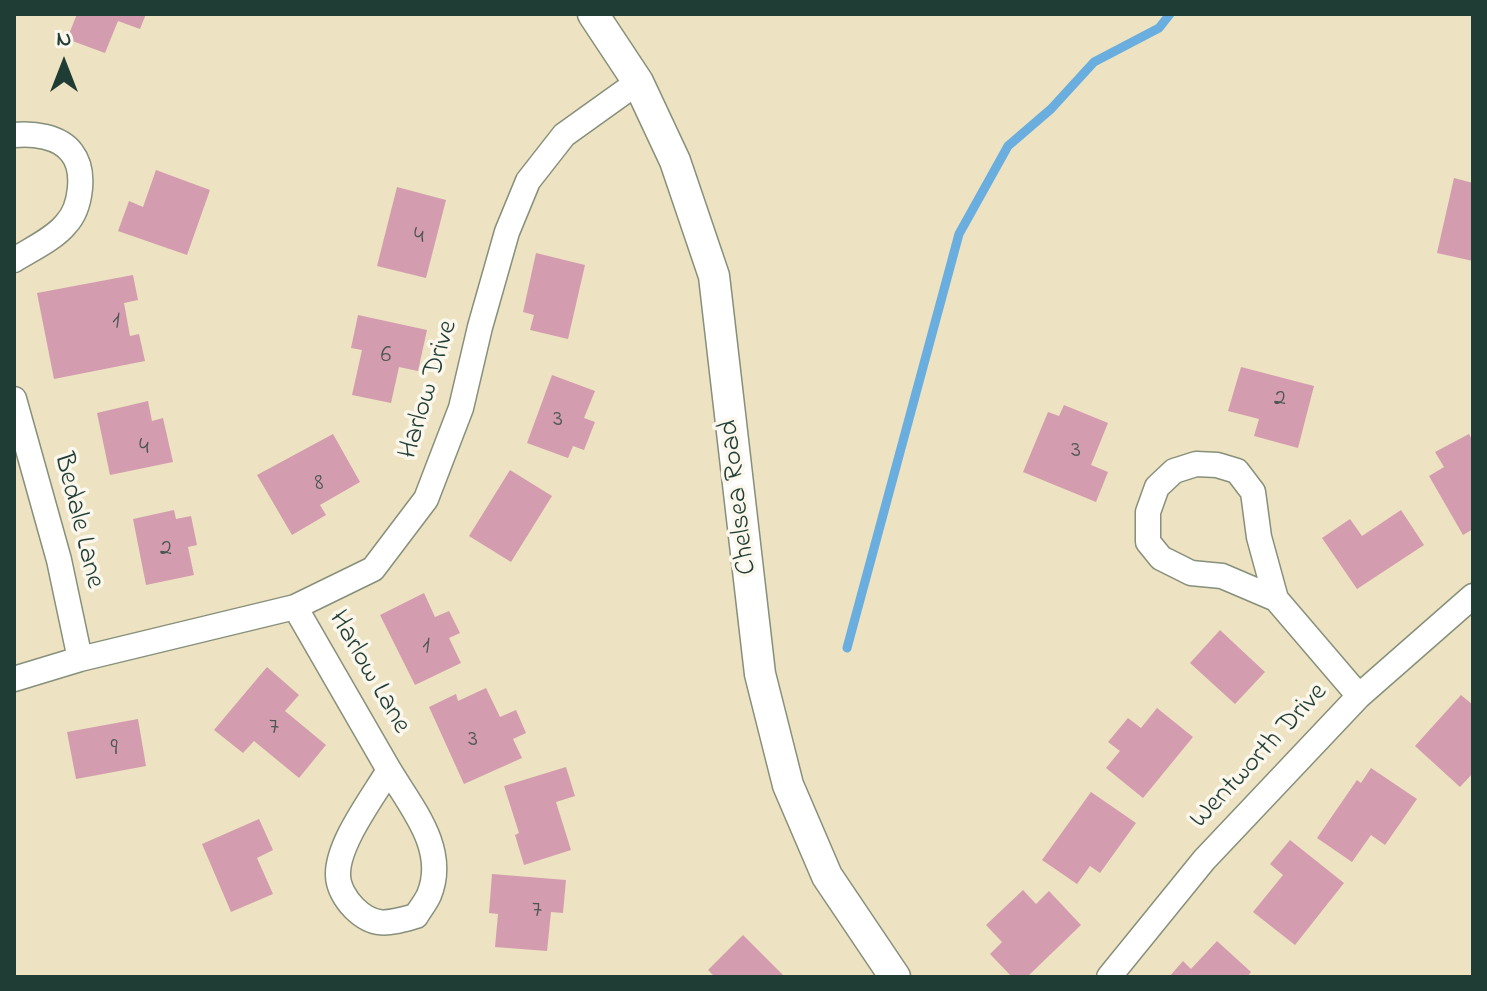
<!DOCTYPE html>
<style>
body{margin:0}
#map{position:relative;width:1487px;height:991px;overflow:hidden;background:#ede2c1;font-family:"Indie Flower",sans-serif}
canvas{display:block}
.frame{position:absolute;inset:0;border:16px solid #1f3d34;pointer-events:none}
.north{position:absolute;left:24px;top:24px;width:80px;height:80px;-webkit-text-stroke:6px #fbf7ec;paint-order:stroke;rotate:0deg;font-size:22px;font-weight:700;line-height:32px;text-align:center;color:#1f3d34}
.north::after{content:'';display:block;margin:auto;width:28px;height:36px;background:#1f3d34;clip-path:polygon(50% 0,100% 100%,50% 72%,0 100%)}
</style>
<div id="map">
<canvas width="1487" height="991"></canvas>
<div class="frame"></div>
<div class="north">N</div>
</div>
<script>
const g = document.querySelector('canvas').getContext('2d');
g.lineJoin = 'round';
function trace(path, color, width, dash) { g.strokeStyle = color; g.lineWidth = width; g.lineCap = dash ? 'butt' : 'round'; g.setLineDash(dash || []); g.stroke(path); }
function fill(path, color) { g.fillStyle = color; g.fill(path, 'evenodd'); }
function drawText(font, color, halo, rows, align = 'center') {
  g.font = font + ' "Indie Flower",sans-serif'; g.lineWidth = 7; g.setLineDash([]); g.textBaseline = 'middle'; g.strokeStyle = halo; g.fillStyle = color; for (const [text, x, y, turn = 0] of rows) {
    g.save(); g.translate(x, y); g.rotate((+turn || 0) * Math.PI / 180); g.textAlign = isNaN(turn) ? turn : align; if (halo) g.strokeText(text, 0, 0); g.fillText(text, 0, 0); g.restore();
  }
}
trace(new Path2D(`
 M 847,648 L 959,234 L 1008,146 L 1051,109 L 1094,62 L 1159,28 L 1170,14`), '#69aedf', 9);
fill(new Path2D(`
 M 77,14 L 146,14 L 140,29 L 118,21 L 105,53 L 67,39 Z
 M 156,170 L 210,190 L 187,255 L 118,231 L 129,201 L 143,207 Z
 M 1454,178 L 1473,183 L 1473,261 L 1437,253 Z
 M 397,187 L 446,200 L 426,278 L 377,266 Z
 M 536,253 L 585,265 L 568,339 L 530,330 L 534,315 L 523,312 Z
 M 133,275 L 138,300 L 124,303 L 130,336 L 139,334 L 145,361 L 54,379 L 37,293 Z
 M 358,315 L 427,330 L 418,371 L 399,367 L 391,403 L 352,395 L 362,350 L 351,348 Z
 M 1241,367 L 1314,386 L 1298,448 L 1254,436 L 1259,419 L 1228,411 Z
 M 552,375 L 595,391 L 584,418 L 595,422 L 584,450 L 573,446 L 568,458 L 527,443 Z
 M 148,401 L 152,421 L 163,418 L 173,462 L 110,475 L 97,413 Z
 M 1064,405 L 1108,423 L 1091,465 L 1108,472 L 1096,502 L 1023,472 L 1048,412 L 1059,416 Z
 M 333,434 L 360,482 L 320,505 L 326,515 L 292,535 L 257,475 Z
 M 1469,434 L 1473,441 L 1473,529 L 1463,535 L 1429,476 L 1444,467 L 1435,452 Z
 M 510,470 L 552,496 L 511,562 L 469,536 Z
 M 174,510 L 176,519 L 191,516 L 197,545 L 188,547 L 194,575 L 146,585 L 133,519 Z
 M 1401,510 L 1424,545 L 1357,589 L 1322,538 L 1350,519 L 1362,536 Z
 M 424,593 L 435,617 L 449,611 L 460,633 L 449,638 L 461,663 L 415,685 L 380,615 Z
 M 1220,630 L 1265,672 L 1235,704 L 1190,663 Z
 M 267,667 L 299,695 L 285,711 L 326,745 L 299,778 L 254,741 L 243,753 L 214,730 Z
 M 486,688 L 500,717 L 516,710 L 526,733 L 513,739 L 522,758 L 464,784 L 429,707 L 456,694 L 458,701 Z
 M 1461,695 L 1473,705 L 1473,773 L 1460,787 L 1415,746 Z
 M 1157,708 L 1193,737 L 1143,798 L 1106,768 L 1120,751 L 1108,742 L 1128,718 L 1141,728 Z
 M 138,719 L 146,766 L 76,779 L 67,732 Z
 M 566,767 L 575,796 L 556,802 L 571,850 L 524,865 L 515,835 L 519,833 L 504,786 Z
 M 1371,768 L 1417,799 L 1385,845 L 1371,835 L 1352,862 L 1317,838 L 1357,780 L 1361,783 Z
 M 1091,792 L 1136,823 L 1100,873 L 1090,866 L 1077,884 L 1042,860 Z
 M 259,819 L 273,850 L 257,858 L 273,894 L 231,912 L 202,844 Z
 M 1290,840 L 1344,883 L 1295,945 L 1253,912 L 1283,875 L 1270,864 Z
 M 492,874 L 566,880 L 563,913 L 551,912 L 547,951 L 495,947 L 498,914 L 489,913 Z
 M 1023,890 L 1036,904 L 1049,891 L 1081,925 L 1027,977 L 1012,977 L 990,954 L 1002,942 L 986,925 Z
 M 743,935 L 785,977 L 715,977 L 708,970 Z
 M 1217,941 L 1251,972 L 1247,977 L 1169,977 L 1183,961 L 1191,969 Z`), '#d39daf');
const minor = new Path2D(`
 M 14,135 C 32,133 60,136 72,153 C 86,171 81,208 66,224 C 54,239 30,250 14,260
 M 14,399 L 59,560 L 80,659
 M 1276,599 L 1222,576 L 1191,573 L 1161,558 L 1148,542 L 1148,512 L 1157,487 L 1174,471 L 1196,464 L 1217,465 L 1237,471 L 1253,492 L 1259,537 L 1276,599 L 1359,696
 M 295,607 L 389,770 C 373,797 337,844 338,875 C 338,887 346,900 354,908 C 375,929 390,923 416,916 C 420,909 426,902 429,895 C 448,849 411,807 389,770
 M 14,679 L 80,659 L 295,607 L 373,569 L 426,499 L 461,408 L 480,327 L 507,232 L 528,181 L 564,135 L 638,82
 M 1109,977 L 1204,860 L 1359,696 L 1473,596`);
const tertiary = new Path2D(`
 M 593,14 L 638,82 L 675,161 L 714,276 L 760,674 L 788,785 L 827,876 L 895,977`);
trace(minor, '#86907a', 27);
trace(tertiary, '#86907a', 33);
trace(minor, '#fff', 24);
trace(tertiary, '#fff', 30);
drawText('24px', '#4c5553', null, [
 ["4",419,238],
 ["1",116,323],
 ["6",386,357],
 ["2",1280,400],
 ["3",558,421],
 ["4",144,449],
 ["3",1076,452],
 ["8",319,485],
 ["2",166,550],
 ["1",426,648],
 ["7",274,729],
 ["3",473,741],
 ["9",114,750],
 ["7",537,912]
]);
drawText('28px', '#1f3d34', '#fbf7ec', [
 ["Harlow Drive",430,390,-73],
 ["Chelsea Road",740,497,-97],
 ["Bedale Lane",77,521,76],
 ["Harlow Lane",368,673,60],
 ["Wentworth Drive",1260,757,-47]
]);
</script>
